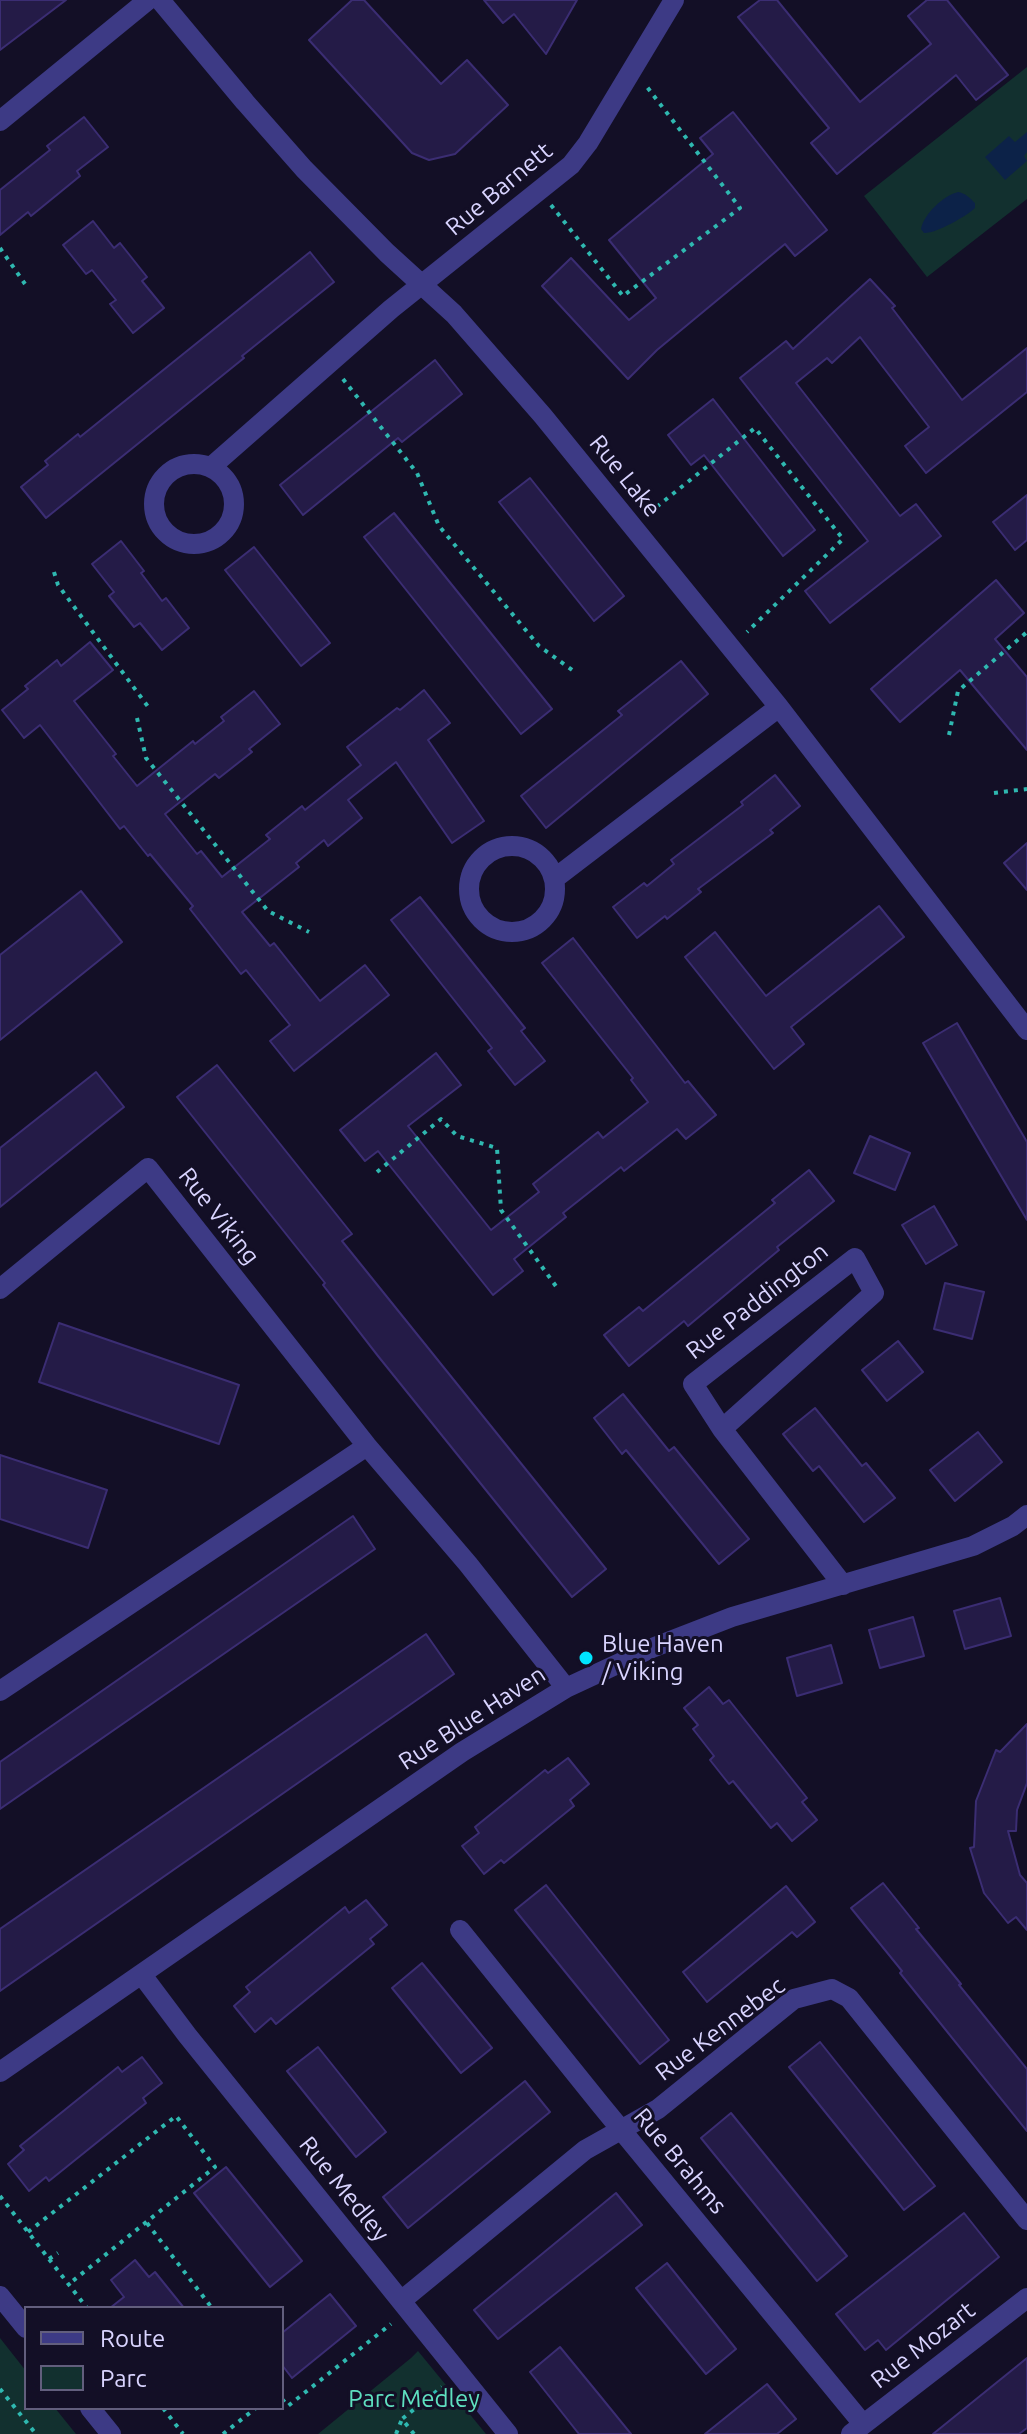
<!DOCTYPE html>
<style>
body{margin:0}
#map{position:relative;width:1027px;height:2434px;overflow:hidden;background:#130f26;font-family:Ubuntu,sans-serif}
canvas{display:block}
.legend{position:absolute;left:24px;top:2306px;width:260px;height:104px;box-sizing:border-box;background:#130f26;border:2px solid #625e7d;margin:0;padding:10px 14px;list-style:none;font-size:24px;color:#d9d4ff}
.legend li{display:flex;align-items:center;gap:16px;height:40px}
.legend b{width:40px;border:2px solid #625e7d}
</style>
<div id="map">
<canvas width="1027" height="2434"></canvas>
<ul class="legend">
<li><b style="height:10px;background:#3d3a85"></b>Route</li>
<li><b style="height:22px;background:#12302f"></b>Parc</li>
</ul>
</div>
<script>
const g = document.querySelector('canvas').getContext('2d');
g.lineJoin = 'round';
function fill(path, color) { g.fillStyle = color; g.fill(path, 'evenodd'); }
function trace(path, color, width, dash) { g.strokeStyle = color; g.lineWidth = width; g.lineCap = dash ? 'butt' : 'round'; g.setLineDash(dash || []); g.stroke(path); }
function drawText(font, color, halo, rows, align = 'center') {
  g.font = font + ' Ubuntu,sans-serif'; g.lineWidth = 6; g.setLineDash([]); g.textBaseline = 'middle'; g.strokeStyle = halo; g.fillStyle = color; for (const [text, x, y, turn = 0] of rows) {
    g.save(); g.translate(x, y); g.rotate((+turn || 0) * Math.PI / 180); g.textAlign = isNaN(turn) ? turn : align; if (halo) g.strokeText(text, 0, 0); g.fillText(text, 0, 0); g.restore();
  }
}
fill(new Path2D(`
 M 1027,67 L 1027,199 L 927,277 L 864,196 Z
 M 0,2338 L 26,2371 L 26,2408 L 55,2408 L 76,2434 L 0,2434 Z
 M 418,2351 L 486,2434 L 318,2434 L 411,2358 Z`), '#12302f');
fill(new Path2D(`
 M 1027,132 L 1027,152 L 1024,156 L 1027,161 L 1005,180 L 985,157 L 1009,136 L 1015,142 Z
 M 958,192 C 965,193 970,198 975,203 L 975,208 C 967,216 935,234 924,233 L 921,229 C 924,214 943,196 958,192 Z`), '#0c2248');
const building = new Path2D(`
 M 0,0 L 66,0 L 0,50 Z
 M 352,0 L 364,0 L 441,84 L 467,60 L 508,105 L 455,154 L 429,160 L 412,153 L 309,40 Z
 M 484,0 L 577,0 L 546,54 L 514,14 L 503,23 Z
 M 760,0 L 777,0 L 860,102 L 931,44 L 908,16 L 927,0 L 947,0 L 1008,75 L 976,100 L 956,75 L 837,174 L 811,143 L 829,128 L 738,17 Z
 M 733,112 L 827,230 L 795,256 L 785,244 L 657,350 L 628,379 L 542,286 L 571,258 L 629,320 L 656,298 L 609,240 L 713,154 L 700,138 Z
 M 84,117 L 108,147 L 77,171 L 80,176 L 31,216 L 28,212 L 0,235 L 0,190 L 50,150 L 47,146 Z
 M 93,221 L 114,248 L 120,243 L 147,277 L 142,281 L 164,308 L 133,333 L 110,304 L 116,300 L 92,270 L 86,274 L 63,245 Z
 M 310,252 L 334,282 L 242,356 L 244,358 L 46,518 L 21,487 L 48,465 L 45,461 L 78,434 L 80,437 Z
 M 870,279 L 895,306 L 892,308 L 962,400 L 1027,348 L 1027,392 L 926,473 L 905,446 L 929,427 L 860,337 L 832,363 L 827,358 L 796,383 L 900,516 L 916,504 L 941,536 L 830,623 L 805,591 L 868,541 L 740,378 L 786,341 L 793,349 Z
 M 435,360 L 462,394 L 402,442 L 398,438 L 303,515 L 280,485 Z
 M 713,399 L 815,530 L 783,556 L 704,455 L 691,465 L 668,435 Z
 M 530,478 L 624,596 L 594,621 L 499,502 Z
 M 1027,495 L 1027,540 L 1015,550 L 993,522 Z
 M 394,513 L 552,709 L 521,734 L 364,537 Z
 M 121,541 L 144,571 L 141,573 L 162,601 L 166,598 L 189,628 L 162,650 L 140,623 L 134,627 L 109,596 L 114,592 L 92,564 Z
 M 254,547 L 330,643 L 301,666 L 225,570 Z
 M 996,580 L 1024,613 L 995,639 L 1027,677 L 1027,750 L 960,670 L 900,722 L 871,689 Z
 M 90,642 L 113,670 L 74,701 L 116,754 L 113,756 L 137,786 L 193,741 L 195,744 L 224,721 L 221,717 L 254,691 L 280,724 L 249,749 L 252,752 L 219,778 L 215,774 L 165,814 L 197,854 L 201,851 L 222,877 L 270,839 L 266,835 L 302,806 L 305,810 L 361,765 L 347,747 L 397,708 L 400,710 L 424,690 L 450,723 L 428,740 L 484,821 L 452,843 L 396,762 L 348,800 L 362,818 L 328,846 L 324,840 L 296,863 L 299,867 L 242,912 L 270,946 L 274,943 L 320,1001 L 365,965 L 389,995 L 294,1071 L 270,1041 L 290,1025 L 246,970 L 241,974 L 190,909 L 193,906 L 150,854 L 148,856 L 124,826 L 120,829 L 40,725 L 24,738 L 2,710 L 28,689 L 25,686 L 57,660 L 61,666 Z
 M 681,661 L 708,694 L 546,828 L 521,796 L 622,715 L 618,711 Z
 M 775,775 L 800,806 L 770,830 L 773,833 L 698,889 L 701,892 L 667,919 L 665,916 L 637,938 L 613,907 L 644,883 L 647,886 L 674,864 L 671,860 L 743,805 L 741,802 Z
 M 1027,843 L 1027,890 L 1004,863 Z
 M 81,891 L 122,942 L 0,1040 L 0,955 Z
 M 420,897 L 525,1028 L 521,1031 L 545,1061 L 515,1085 L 488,1051 L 492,1048 L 391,920 Z
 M 879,906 L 904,937 L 791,1027 L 804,1044 L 774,1069 L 685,957 L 715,932 L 766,996 Z
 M 573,938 L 685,1083 L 688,1081 L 716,1115 L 686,1139 L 677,1129 L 624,1171 L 621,1167 L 563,1213 L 566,1217 L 514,1259 L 523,1271 L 493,1295 L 378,1151 L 365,1161 L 340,1130 L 436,1053 L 461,1085 L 408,1126 L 491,1230 L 539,1192 L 533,1184 L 598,1132 L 603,1138 L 648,1102 L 631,1080 L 633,1078 L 542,963 Z
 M 957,1023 L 1027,1142 L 1027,1220 L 923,1043 Z
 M 217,1065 L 352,1234 L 342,1241 L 606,1569 L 572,1597 L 378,1356 L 323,1285 L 325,1283 L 177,1097 Z
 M 96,1072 L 124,1107 L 0,1207 L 0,1148 Z
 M 870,1136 L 910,1153 L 895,1190 L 854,1173 Z
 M 809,1170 L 834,1201 L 777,1247 L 779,1250 L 688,1326 L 684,1321 L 629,1366 L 604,1335 L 639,1307 L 643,1311 L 775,1203 L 772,1200 Z
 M 934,1206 L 957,1245 L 926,1264 L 902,1225 Z
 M 945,1283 L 984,1292 L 972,1339 L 934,1329 Z
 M 59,1323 L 239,1385 L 219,1444 L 39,1382 Z
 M 898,1341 L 923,1372 L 887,1401 L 862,1370 Z
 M 623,1394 L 669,1451 L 674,1447 L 749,1539 L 719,1564 L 626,1450 L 622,1454 L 594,1418 Z
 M 815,1408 L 862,1466 L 866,1463 L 895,1498 L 864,1522 L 819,1466 L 813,1471 L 783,1434 Z
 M 978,1432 L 1002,1462 L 955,1501 L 930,1470 Z
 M 0,1455 L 107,1490 L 88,1548 L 0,1519 Z
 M 353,1516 L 375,1549 L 0,1809 L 0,1762 Z
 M 1000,1598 L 1011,1636 L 965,1649 L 954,1611 Z
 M 913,1617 L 924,1656 L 880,1668 L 869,1630 Z
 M 426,1634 L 454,1674 L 0,1991 L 0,1929 Z
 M 831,1645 L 842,1683 L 797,1696 L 787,1658 Z
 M 709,1687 L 723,1704 L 729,1700 L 807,1798 L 802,1802 L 817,1820 L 792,1841 L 777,1823 L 771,1828 L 733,1781 L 729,1784 L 710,1760 L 714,1756 L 693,1729 L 698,1725 L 684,1708 Z
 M 1027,1724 L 1027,1783 L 1017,1810 L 1016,1831 L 1008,1831 L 1020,1875 L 1027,1883 L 1027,1930 L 1016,1917 L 1008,1923 L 984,1893 L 970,1848 L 974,1847 L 976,1801 L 996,1750 L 1000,1752 Z
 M 568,1758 L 589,1784 L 570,1800 L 574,1806 L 504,1863 L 501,1860 L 484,1874 L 462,1846 L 479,1833 L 475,1827 L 545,1770 L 548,1773 Z
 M 883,1883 L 919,1928 L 916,1929 L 961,1984 L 959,1985 L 1027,2069 L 1027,2131 L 900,1973 L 902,1971 L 851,1908 Z
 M 546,1885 L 669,2040 L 640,2064 L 515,1910 Z
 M 786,1886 L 815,1922 L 797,1937 L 792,1932 L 707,2002 L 683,1972 Z
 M 366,1900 L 387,1925 L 370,1939 L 374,1944 L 276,2024 L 271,2018 L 255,2032 L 234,2006 L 250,1992 L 246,1987 L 345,1907 L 349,1913 Z
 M 422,1963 L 492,2048 L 461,2073 L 392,1988 Z
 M 820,2042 L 935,2186 L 904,2210 L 789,2067 Z
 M 318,2047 L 386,2132 L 356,2157 L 287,2071 Z
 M 142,2057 L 162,2083 L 143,2098 L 146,2103 L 49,2181 L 46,2177 L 29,2191 L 8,2164 L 24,2150 L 20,2146 L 118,2067 L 122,2072 Z
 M 525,2081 L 550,2112 L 408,2228 L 383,2197 Z
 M 731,2113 L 847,2256 L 817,2281 L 701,2138 Z
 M 226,2167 L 302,2261 L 270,2287 L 194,2193 Z
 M 616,2193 L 642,2225 L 498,2339 L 474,2310 Z
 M 964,2213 L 999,2257 L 886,2350 L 878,2340 L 865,2350 L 836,2314 Z
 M 135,2260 L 149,2277 L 155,2272 L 184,2308 L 110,2308 L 124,2297 L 111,2280 Z
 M 667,2263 L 736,2349 L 706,2374 L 636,2288 Z
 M 330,2294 L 356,2326 L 292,2378 L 282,2365 L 282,2333 Z
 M 560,2347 L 601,2397 L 631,2434 L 579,2434 L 530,2372 Z
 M 1027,2358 L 1027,2428 L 1019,2434 L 933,2434 Z
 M 767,2384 L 796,2419 L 777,2434 L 705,2434 Z`);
fill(building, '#241b47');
trace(building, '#3b2d73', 2);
trace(new Path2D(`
 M 551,205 L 623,296 L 740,208 L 647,87
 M 0,248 L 25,284
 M 343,379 L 417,473 L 439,526 L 539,646 L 575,672
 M 649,513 L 755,428 L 843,539 L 747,632
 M 54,572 L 58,585 L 149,708
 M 137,718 L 146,758 L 268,911 L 309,932
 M 949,735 L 958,691 L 1027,632
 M 994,793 L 1027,789
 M 377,1172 L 441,1119 L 457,1136 L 497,1148 L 501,1210 L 558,1289
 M 0,2196 L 87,2308
 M 147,2223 L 212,2308
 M 28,2232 L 176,2116 L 215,2167 L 69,2284
 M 49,2259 L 58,2253
 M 0,2389 L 36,2434
 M 282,2399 L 288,2406 L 391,2324
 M 163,2408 L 183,2434
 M 223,2434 L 256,2408
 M 396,2434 L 402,2419
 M 414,2434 L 402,2419 L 442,2387`), '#2fb8b0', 4, [4, 6]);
trace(new Path2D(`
 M 160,0 L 245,102 L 304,169 L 387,253 L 454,314 L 543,416 L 779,707 L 1027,1030
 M 0,121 L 148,0
 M154 504a40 40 0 1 1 80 0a40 40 0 1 1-80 0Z
 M 211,467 L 391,309 L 571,165 L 588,143 L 674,0
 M469 889a43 43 0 1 1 86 0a43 43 0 1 1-86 0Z
 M 554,879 L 779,707
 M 0,1289 L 148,1168 L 367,1446 L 468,1564 L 566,1688
 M 722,1429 L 874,1293 L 855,1258 L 693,1384 L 722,1429 L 843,1585
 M 0,1691 L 367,1446
 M 460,1930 L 600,2104 L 863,2424
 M 142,1975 L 187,2035 L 508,2434
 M 0,2072 L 462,1752 L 566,1688 L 652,1648 L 732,1617 L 973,1546 L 1013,1526 L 1027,1515
 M 0,2296 L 26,2328
 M 401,2301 L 585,2150 L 658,2109 L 794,1999 L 832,1989 L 849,1998 L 1027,2220
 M 90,2408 L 111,2434
 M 851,2434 L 1027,2298`), '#3d3a85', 20);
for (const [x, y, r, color] of [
 [586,1658,8,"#00e5ff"]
]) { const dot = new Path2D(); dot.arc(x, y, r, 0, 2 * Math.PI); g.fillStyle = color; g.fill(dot); trace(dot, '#130f26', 3); }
drawText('24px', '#d9d4ff', '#130f26', [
 ["Rue Barnett",499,189,-40],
 ["Rue Lake",625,476,51],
 ["Rue Viking",219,1216,52],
 ["Rue Paddington",757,1301,-38],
 ["Rue Blue Haven",472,1718,-33],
 ["Rue Kennebec",720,2029,-37],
 ["Rue Brahms",680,2161,50],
 ["Rue Medley",344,2189,51],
 ["Rue Mozart",923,2345,-38]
]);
drawText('24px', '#d9d4ff', '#130f26', [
 ["Blue Haven",602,1644],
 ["/ Viking",602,1672]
], 'left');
drawText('24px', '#5fe0c0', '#130f26', [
 ["Parc Medley",414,2399]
]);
</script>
